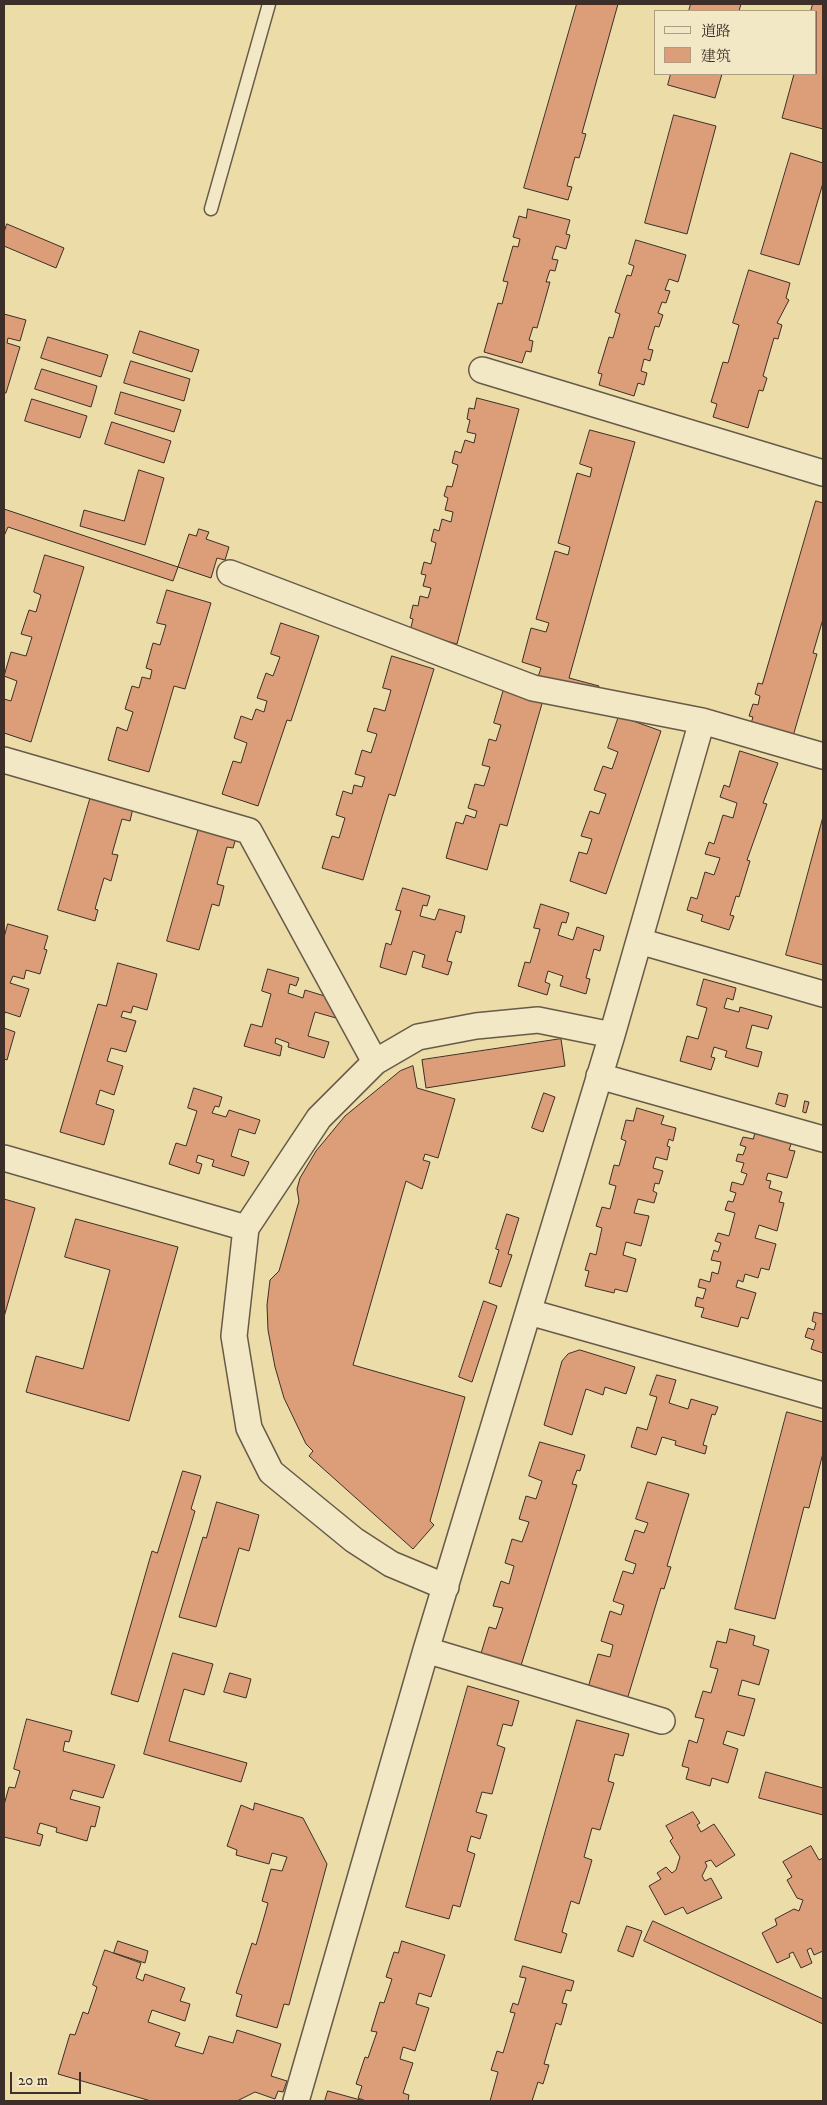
<!DOCTYPE html>
<meta charset="utf-8">
<style>
body{margin:0}
#map{position:relative;width:827px;height:2105px;overflow:hidden;background:#ebdca8;font-family:"IM FELL DW Pica","Noto Serif SC",serif}
canvas{display:block}
.frame{position:absolute;inset:0;border:5px solid #3c2f29;pointer-events:none}
.legend{position:absolute;left:654px;top:10px;width:162px;height:65px;box-sizing:border-box;background:#f2e8c6;border:1px solid #a99e87;margin:0;padding:6px 9px;list-style:none;font-size:15px;color:#3c2f29}
.legend li{display:flex;align-items:center;gap:10px;height:25px}
.legend b{width:25px;border:1px solid #a99e87}
.scale{position:absolute;left:10px;top:2072px;width:71px;height:22px;box-sizing:border-box;border:2px solid #3c2f29;border-top:0;padding-left:6px;font-size:15px;line-height:18px;white-space:nowrap;color:#3c2f29;-webkit-text-stroke:4px #f2e8c6;paint-order:stroke}
</style>
<div id="map">
<canvas width="827" height="2105"></canvas>
<div class="frame"></div>
<ul class="legend">
<li><b style="height:6px;background:#f2e8c6"></b>道路</li>
<li><b style="height:14px;background:#dc9d79"></b>建筑</li>
</ul>
<div class="scale">20 m</div>
</div>
<script>
const g = document.querySelector('canvas').getContext('2d');
g.lineJoin = 'round';
function fill(path, color) { g.fillStyle = color; g.fill(path, 'evenodd'); }
function trace(path, color, width, dash) { g.strokeStyle = color; g.lineWidth = width; g.lineCap = dash ? 'butt' : 'round'; g.setLineDash(dash || []); g.stroke(path); }
const building = new Path2D(`
 M 577,4 L 618,4 L 582,133 L 586,134 L 579,158 L 575,157 L 567,186 L 572,187 L 568,200 L 524,188 Z
 M 691,4 L 741,4 L 739,11 L 689,11 Z
 M 813,4 L 823,4 L 823,129 L 782,118 L 794,74 L 816,74 L 816,11 L 811,11 Z
 M 671,74 L 722,74 L 715,98 L 668,85 Z
 M 674,115 L 716,126 L 687,234 L 645,223 Z
 M 791,153 L 823,163 L 823,183 L 799,265 L 761,254 Z
 M 528,209 L 570,220 L 566,234 L 570,235 L 566,249 L 556,246 L 552,259 L 558,260 L 555,271 L 550,270 L 546,282 L 550,282 L 537,328 L 533,327 L 529,340 L 533,341 L 531,352 L 526,351 L 522,363 L 484,352 L 498,303 L 502,304 L 508,282 L 503,281 L 513,246 L 518,247 L 520,239 L 513,237 L 519,216 L 526,218 Z
 M 7,224 L 64,248 L 56,268 L 4,246 L 4,233 Z
 M 636,240 L 686,255 L 678,282 L 669,279 L 665,290 L 670,291 L 666,303 L 662,302 L 658,313 L 663,315 L 659,327 L 655,326 L 648,349 L 653,350 L 650,361 L 644,359 L 641,371 L 647,373 L 644,385 L 638,383 L 634,396 L 599,385 L 602,374 L 598,373 L 609,337 L 613,338 L 620,314 L 615,312 L 627,275 L 631,276 L 634,266 L 629,264 Z
 M 749,270 L 790,283 L 786,298 L 789,300 L 777,323 L 782,325 L 778,339 L 774,338 L 763,376 L 767,378 L 763,391 L 759,390 L 748,428 L 713,417 L 717,404 L 711,402 L 723,362 L 728,363 L 739,325 L 733,323 Z
 M 4,314 L 26,320 L 20,341 L 8,338 L 7,343 L 20,347 L 6,393 L 4,393 Z
 M 140,331 L 199,350 L 192,372 L 133,353 Z
 M 48,337 L 108,355 L 101,377 L 41,358 Z
 M 131,361 L 190,379 L 184,401 L 124,383 Z
 M 42,369 L 97,386 L 91,407 L 35,389 Z
 M 121,392 L 181,410 L 174,432 L 115,414 Z
 M 477,398 L 519,409 L 457,644 L 410,631 L 413,619 L 410,618 L 413,605 L 418,606 L 420,596 L 428,598 L 431,588 L 423,586 L 426,575 L 421,574 L 424,562 L 431,564 L 436,543 L 431,541 L 434,529 L 439,531 L 442,519 L 451,522 L 453,512 L 445,510 L 448,498 L 444,496 L 447,486 L 452,487 L 458,465 L 452,463 L 455,451 L 461,453 L 465,440 L 474,443 L 476,434 L 467,432 L 470,420 L 467,419 L 469,408 L 474,409 Z
 M 32,399 L 87,416 L 80,438 L 25,421 Z
 M 112,422 L 171,441 L 164,463 L 105,444 Z
 M 590,430 L 635,442 L 569,678 L 599,686 L 596,697 L 537,680 L 541,668 L 522,662 L 531,628 L 546,632 L 549,623 L 536,619 L 555,551 L 568,555 L 570,547 L 558,543 L 577,473 L 590,477 L 592,468 L 580,464 Z
 M 139,470 L 164,478 L 145,545 L 80,526 L 84,510 L 124,521 Z
 M 816,501 L 823,503 L 823,619 L 813,653 L 817,654 L 791,743 L 749,730 L 753,717 L 749,716 L 753,704 L 758,705 L 760,696 L 755,694 L 758,683 L 762,684 Z
 M 4,509 L 178,567 L 173,581 L 8,527 L 4,536 Z
 M 199,529 L 209,532 L 206,539 L 229,547 L 225,560 L 217,558 L 211,578 L 178,567 L 189,534 L 196,536 Z
 M 45,555 L 84,567 L 31,742 L 4,733 L 4,699 L 11,701 L 17,681 L 4,676 L 11,652 L 26,656 L 32,637 L 21,634 L 29,610 L 36,612 L 41,595 L 34,592 Z
 M 167,590 L 211,603 L 185,689 L 174,686 L 149,772 L 108,760 L 117,727 L 127,731 L 133,712 L 125,709 L 132,686 L 139,688 L 142,677 L 150,679 L 152,670 L 146,668 L 153,643 L 160,645 L 166,625 L 157,623 Z
 M 281,623 L 319,636 L 291,721 L 287,720 L 258,806 L 222,794 L 233,761 L 241,763 L 247,743 L 234,738 L 241,716 L 252,720 L 256,709 L 264,712 L 267,701 L 257,698 L 266,673 L 273,676 L 280,657 L 271,654 Z
 M 392,656 L 434,669 L 395,796 L 389,794 L 363,880 L 322,868 L 332,836 L 339,838 L 345,818 L 336,815 L 343,791 L 352,794 L 354,785 L 362,787 L 365,777 L 355,774 L 362,750 L 371,753 L 377,734 L 367,731 L 374,708 L 385,711 L 391,690 L 383,688 Z
 M 504,689 L 543,700 L 507,826 L 500,824 L 487,870 L 446,858 L 456,822 L 463,824 L 466,815 L 475,818 L 477,811 L 468,808 L 475,784 L 484,786 L 490,767 L 482,765 L 489,739 L 496,741 L 501,725 L 494,723 Z
 M 619,716 L 661,731 L 606,894 L 570,881 L 579,852 L 587,854 L 592,839 L 581,836 L 590,811 L 599,814 L 606,794 L 594,790 L 603,766 L 612,769 L 618,752 L 608,748 Z
 M 740,751 L 778,763 L 763,803 L 767,804 L 747,860 L 750,861 L 739,897 L 736,896 L 730,915 L 734,916 L 729,930 L 701,921 L 703,915 L 687,910 L 691,897 L 697,899 L 705,872 L 714,875 L 720,858 L 705,854 L 709,842 L 714,844 L 723,815 L 733,818 L 737,803 L 720,797 L 724,785 L 729,787 Z
 M 91,796 L 133,808 L 130,821 L 122,819 L 112,854 L 118,855 L 111,881 L 104,878 L 95,909 L 98,910 L 95,921 L 58,910 Z
 M 823,817 L 823,965 L 786,955 Z
 M 199,828 L 236,838 L 233,848 L 227,847 L 217,884 L 224,886 L 219,906 L 212,904 L 199,950 L 167,941 Z
 M 403,888 L 430,896 L 427,906 L 423,905 L 420,916 L 435,920 L 439,909 L 465,916 L 461,933 L 456,931 L 447,961 L 452,962 L 448,975 L 422,967 L 425,955 L 413,951 L 406,975 L 380,967 L 386,943 L 391,945 L 401,911 L 396,910 Z
 M 541,904 L 569,913 L 566,923 L 562,922 L 558,935 L 573,940 L 577,927 L 604,936 L 600,951 L 594,949 L 586,978 L 590,979 L 586,994 L 560,986 L 563,976 L 548,971 L 545,982 L 550,984 L 547,995 L 518,986 L 525,962 L 530,963 L 540,929 L 534,928 Z
 M 8,924 L 48,936 L 44,949 L 47,950 L 40,974 L 26,970 L 24,979 L 13,976 L 10,983 L 29,989 L 20,1017 L 5,1012 L 4,1017 L 4,938 Z
 M 118,963 L 157,974 L 147,1010 L 133,1006 L 131,1013 L 123,1011 L 121,1017 L 136,1021 L 126,1052 L 111,1048 L 107,1061 L 123,1066 L 114,1095 L 100,1090 L 96,1104 L 114,1110 L 104,1145 L 60,1132 L 98,1004 L 106,1006 Z
 M 268,969 L 299,978 L 296,986 L 290,984 L 288,993 L 303,998 L 305,990 L 341,1001 L 336,1018 L 315,1012 L 308,1036 L 329,1042 L 324,1058 L 288,1047 L 289,1043 L 276,1038 L 275,1043 L 282,1046 L 280,1056 L 244,1046 L 251,1024 L 262,1027 L 271,994 L 262,991 Z
 M 704,979 L 736,988 L 733,1000 L 727,998 L 724,1008 L 739,1012 L 740,1007 L 772,1016 L 768,1029 L 752,1025 L 746,1048 L 762,1052 L 758,1067 L 725,1057 L 727,1051 L 714,1047 L 711,1057 L 715,1058 L 711,1070 L 680,1061 L 687,1036 L 698,1039 L 707,1008 L 697,1005 Z
 M 4,1028 L 15,1032 L 7,1060 L 4,1059 Z
 M 561,1039 L 565,1066 L 426,1088 L 422,1060 Z
 M 413,1066 L 417,1088 L 455,1099 L 438,1158 L 425,1154 L 423,1160 L 430,1162 L 422,1189 L 406,1181 L 353,1365 L 465,1397 L 430,1521 L 434,1525 L 413,1549 L 309,1456 L 313,1451 L 306,1444 L 284,1398 L 275,1367 L 268,1330 L 267,1305 L 270,1280 L 279,1271 L 299,1201 L 297,1189 L 300,1178 L 316,1151 L 345,1116 L 400,1071 Z
 M 194,1088 L 222,1097 L 219,1107 L 215,1106 L 212,1113 L 226,1117 L 229,1110 L 260,1120 L 255,1134 L 239,1129 L 231,1156 L 249,1162 L 244,1176 L 212,1166 L 214,1160 L 198,1155 L 196,1162 L 202,1164 L 199,1174 L 169,1164 L 176,1143 L 186,1146 L 197,1111 L 188,1108 Z
 M 544,1093 L 555,1097 L 543,1132 L 532,1128 Z
 M 779,1093 L 788,1095 L 785,1107 L 776,1104 Z
 M 805,1101 L 809,1102 L 806,1113 L 803,1112 Z
 M 637,1108 L 664,1116 L 661,1124 L 676,1128 L 673,1141 L 669,1139 L 667,1146 L 670,1147 L 667,1160 L 656,1157 L 653,1168 L 663,1171 L 659,1184 L 655,1183 L 653,1191 L 657,1193 L 654,1203 L 638,1199 L 634,1213 L 649,1216 L 641,1246 L 626,1242 L 623,1255 L 636,1259 L 627,1292 L 615,1289 L 614,1293 L 585,1286 L 589,1271 L 585,1270 L 590,1253 L 596,1255 L 602,1228 L 596,1226 L 602,1207 L 610,1209 L 616,1186 L 609,1184 L 614,1165 L 619,1166 L 626,1141 L 621,1139 L 626,1120 L 633,1121 Z
 M 756,1130 L 792,1141 L 789,1150 L 795,1151 L 787,1178 L 768,1173 L 766,1180 L 771,1181 L 769,1188 L 782,1192 L 779,1202 L 784,1203 L 777,1231 L 759,1225 L 755,1238 L 776,1244 L 769,1270 L 761,1268 L 758,1278 L 745,1274 L 743,1282 L 738,1280 L 736,1287 L 756,1293 L 748,1319 L 741,1317 L 738,1327 L 701,1317 L 704,1308 L 695,1306 L 697,1297 L 703,1299 L 706,1289 L 698,1287 L 700,1279 L 710,1282 L 712,1272 L 718,1274 L 721,1262 L 711,1260 L 714,1250 L 718,1252 L 721,1243 L 715,1241 L 718,1233 L 729,1236 L 735,1213 L 725,1210 L 728,1201 L 733,1202 L 736,1193 L 730,1191 L 732,1182 L 743,1185 L 747,1174 L 741,1172 L 744,1163 L 736,1161 L 738,1154 L 743,1155 L 746,1147 L 740,1145 L 743,1137 L 753,1139 Z
 M 4,1199 L 35,1208 L 4,1317 Z
 M 507,1214 L 519,1218 L 508,1254 L 512,1255 L 501,1287 L 489,1283 L 499,1250 L 496,1249 Z
 M 76,1219 L 178,1247 L 129,1421 L 26,1392 L 36,1356 L 83,1369 L 110,1270 L 65,1257 Z
 M 484,1301 L 497,1306 L 472,1382 L 459,1377 Z
 M 823,1309 L 823,1353 L 811,1349 L 814,1340 L 805,1337 L 808,1328 L 814,1330 L 816,1323 L 812,1321 L 814,1312 L 822,1314 Z
 M 580,1350 L 635,1367 L 626,1394 L 605,1387 L 603,1395 L 586,1389 L 572,1435 L 544,1425 L 562,1361 L 568,1354 Z
 M 657,1375 L 676,1380 L 669,1403 L 688,1409 L 691,1399 L 718,1407 L 715,1415 L 712,1414 L 703,1445 L 707,1446 L 705,1454 L 675,1445 L 676,1441 L 662,1437 L 656,1455 L 631,1447 L 637,1427 L 647,1430 L 657,1397 L 650,1395 Z
 M 787,1412 L 823,1422 L 823,1453 L 809,1508 L 804,1507 L 775,1619 L 735,1609 Z
 M 540,1442 L 585,1455 L 580,1471 L 577,1470 L 572,1484 L 577,1485 L 519,1672 L 479,1660 L 489,1627 L 496,1629 L 503,1608 L 493,1606 L 501,1581 L 509,1584 L 514,1566 L 505,1563 L 512,1539 L 522,1542 L 529,1522 L 519,1519 L 526,1496 L 536,1499 L 542,1481 L 529,1476 Z
 M 183,1471 L 201,1476 L 191,1509 L 195,1511 L 138,1702 L 111,1694 L 152,1551 L 157,1553 Z
 M 648,1482 L 689,1494 L 667,1566 L 671,1567 L 664,1589 L 661,1588 L 626,1703 L 587,1691 L 598,1654 L 610,1657 L 613,1645 L 601,1641 L 610,1611 L 621,1615 L 624,1605 L 613,1601 L 623,1571 L 633,1574 L 636,1564 L 625,1560 L 635,1530 L 644,1533 L 648,1523 L 636,1519 Z
 M 217,1502 L 259,1515 L 249,1551 L 239,1548 L 216,1627 L 179,1617 L 203,1537 L 206,1538 Z
 M 730,1629 L 755,1636 L 753,1645 L 769,1650 L 759,1685 L 742,1680 L 738,1695 L 755,1699 L 744,1736 L 727,1731 L 723,1744 L 738,1749 L 728,1783 L 712,1778 L 710,1786 L 686,1779 L 689,1768 L 682,1766 L 689,1740 L 697,1743 L 704,1719 L 695,1717 L 703,1691 L 711,1693 L 718,1669 L 710,1667 L 717,1641 L 726,1643 Z
 M 173,1653 L 213,1664 L 204,1695 L 184,1689 L 169,1741 L 247,1763 L 241,1782 L 144,1754 Z
 M 230,1673 L 251,1679 L 246,1698 L 224,1692 Z
 M 468,1686 L 519,1701 L 512,1726 L 503,1724 L 497,1745 L 505,1748 L 492,1794 L 482,1792 L 476,1812 L 487,1815 L 480,1839 L 471,1836 L 467,1851 L 475,1854 L 460,1907 L 453,1905 L 449,1919 L 406,1907 Z
 M 27,1719 L 72,1731 L 69,1742 L 65,1741 L 63,1751 L 115,1765 L 103,1798 L 73,1790 L 70,1799 L 100,1807 L 95,1827 L 91,1826 L 87,1841 L 56,1832 L 57,1828 L 40,1823 L 37,1833 L 43,1835 L 40,1846 L 4,1837 L 4,1805 L 9,1787 L 15,1788 L 20,1771 L 14,1769 Z
 M 577,1720 L 629,1734 L 623,1756 L 615,1754 L 608,1781 L 614,1783 L 600,1830 L 592,1828 L 584,1857 L 592,1860 L 579,1904 L 571,1901 L 562,1932 L 567,1934 L 561,1953 L 515,1940 Z
 M 766,1772 L 823,1788 L 823,1815 L 759,1798 Z
 M 255,1803 L 303,1818 L 327,1864 L 289,2005 L 284,2004 L 277,2028 L 236,2016 L 242,1995 L 236,1993 L 252,1943 L 256,1945 L 265,1914 L 268,1903 L 262,1901 L 271,1869 L 282,1871 L 287,1857 L 272,1853 L 269,1864 L 236,1855 L 237,1850 L 227,1846 L 241,1805 L 253,1810 Z
 M 693,1812 L 700,1823 L 697,1825 L 701,1832 L 714,1824 L 735,1855 L 716,1867 L 711,1860 L 705,1862 L 707,1866 L 702,1876 L 705,1881 L 711,1878 L 722,1898 L 687,1914 L 683,1907 L 665,1915 L 649,1886 L 661,1879 L 657,1873 L 666,1867 L 672,1873 L 676,1870 L 680,1857 L 670,1841 L 673,1838 L 666,1826 Z
 M 811,1846 L 819,1860 L 823,1858 L 823,1951 L 814,1955 L 811,1948 L 807,1950 L 812,1963 L 801,1968 L 793,1952 L 789,1954 L 790,1957 L 777,1963 L 762,1933 L 777,1925 L 775,1919 L 794,1909 L 799,1911 L 803,1900 L 797,1898 L 787,1880 L 792,1877 L 783,1862 Z
 M 653,1921 L 823,1999 L 823,2024 L 644,1941 Z
 M 627,1926 L 642,1931 L 633,1957 L 618,1951 Z
 M 118,1941 L 148,1951 L 145,1963 L 114,1953 Z
 M 402,1941 L 445,1955 L 431,1997 L 419,1993 L 416,2004 L 429,2008 L 415,2051 L 403,2047 L 400,2059 L 413,2063 L 403,2093 L 409,2095 L 408,2101 L 366,2101 L 358,2098 L 362,2086 L 356,2084 L 365,2057 L 368,2058 L 377,2032 L 371,2031 L 380,2002 L 384,2003 L 392,1979 L 386,1977 L 394,1952 L 398,1953 Z
 M 105,1950 L 141,1963 L 136,1978 L 143,1981 L 145,1974 L 185,1988 L 180,2001 L 190,2004 L 185,2021 L 152,2010 L 148,2022 L 180,2033 L 175,2046 L 203,2054 L 209,2036 L 233,2043 L 237,2030 L 281,2044 L 271,2076 L 287,2081 L 283,2092 L 278,2091 L 275,2099 L 255,2092 L 237,2101 L 151,2101 L 58,2074 L 70,2034 L 75,2035 L 82,2015 L 83,2012 L 88,2014 L 97,1987 L 93,1985 Z
 M 523,1966 L 574,1981 L 571,1991 L 566,1990 L 562,2003 L 567,2004 L 561,2025 L 556,2023 L 544,2064 L 549,2065 L 543,2084 L 538,2082 L 532,2101 L 490,2101 L 498,2072 L 491,2070 L 497,2051 L 503,2053 L 515,2013 L 510,2012 L 513,2003 L 518,2005 L 526,1978 L 520,1977 Z
 M 328,2091 L 364,2101 L 325,2101 Z`);
fill(building, '#dc9d79');
trace(building, '#3c2f29', 1);
const lane = new Path2D(`
 M 211,209 L 269,4`);
const street = new Path2D(`
 M 482,370 L 823,473
 M 230,573 L 533,688 L 702,721 L 823,756
 M 4,760 L 249,831 L 375,1062
 M 639,941 L 823,994
 M 599,1076 L 823,1139
 M 4,1158 L 246,1228
 M 529,1312 L 823,1395
 M 446,1587 L 391,1564 L 354,1540 L 271,1472 L 249,1428 L 234,1336 L 246,1228 L 319,1118 L 375,1062 L 418,1037 L 476,1026 L 538,1020 L 612,1035
 M 426,1650 L 662,1721
 M 296,2101 L 426,1650 L 612,1035 L 702,721`);
trace(lane, '#685a49', 15);
trace(street, '#685a49', 28);
trace(lane, '#f2e8c6', 12);
trace(street, '#f2e8c6', 25);
</script>
